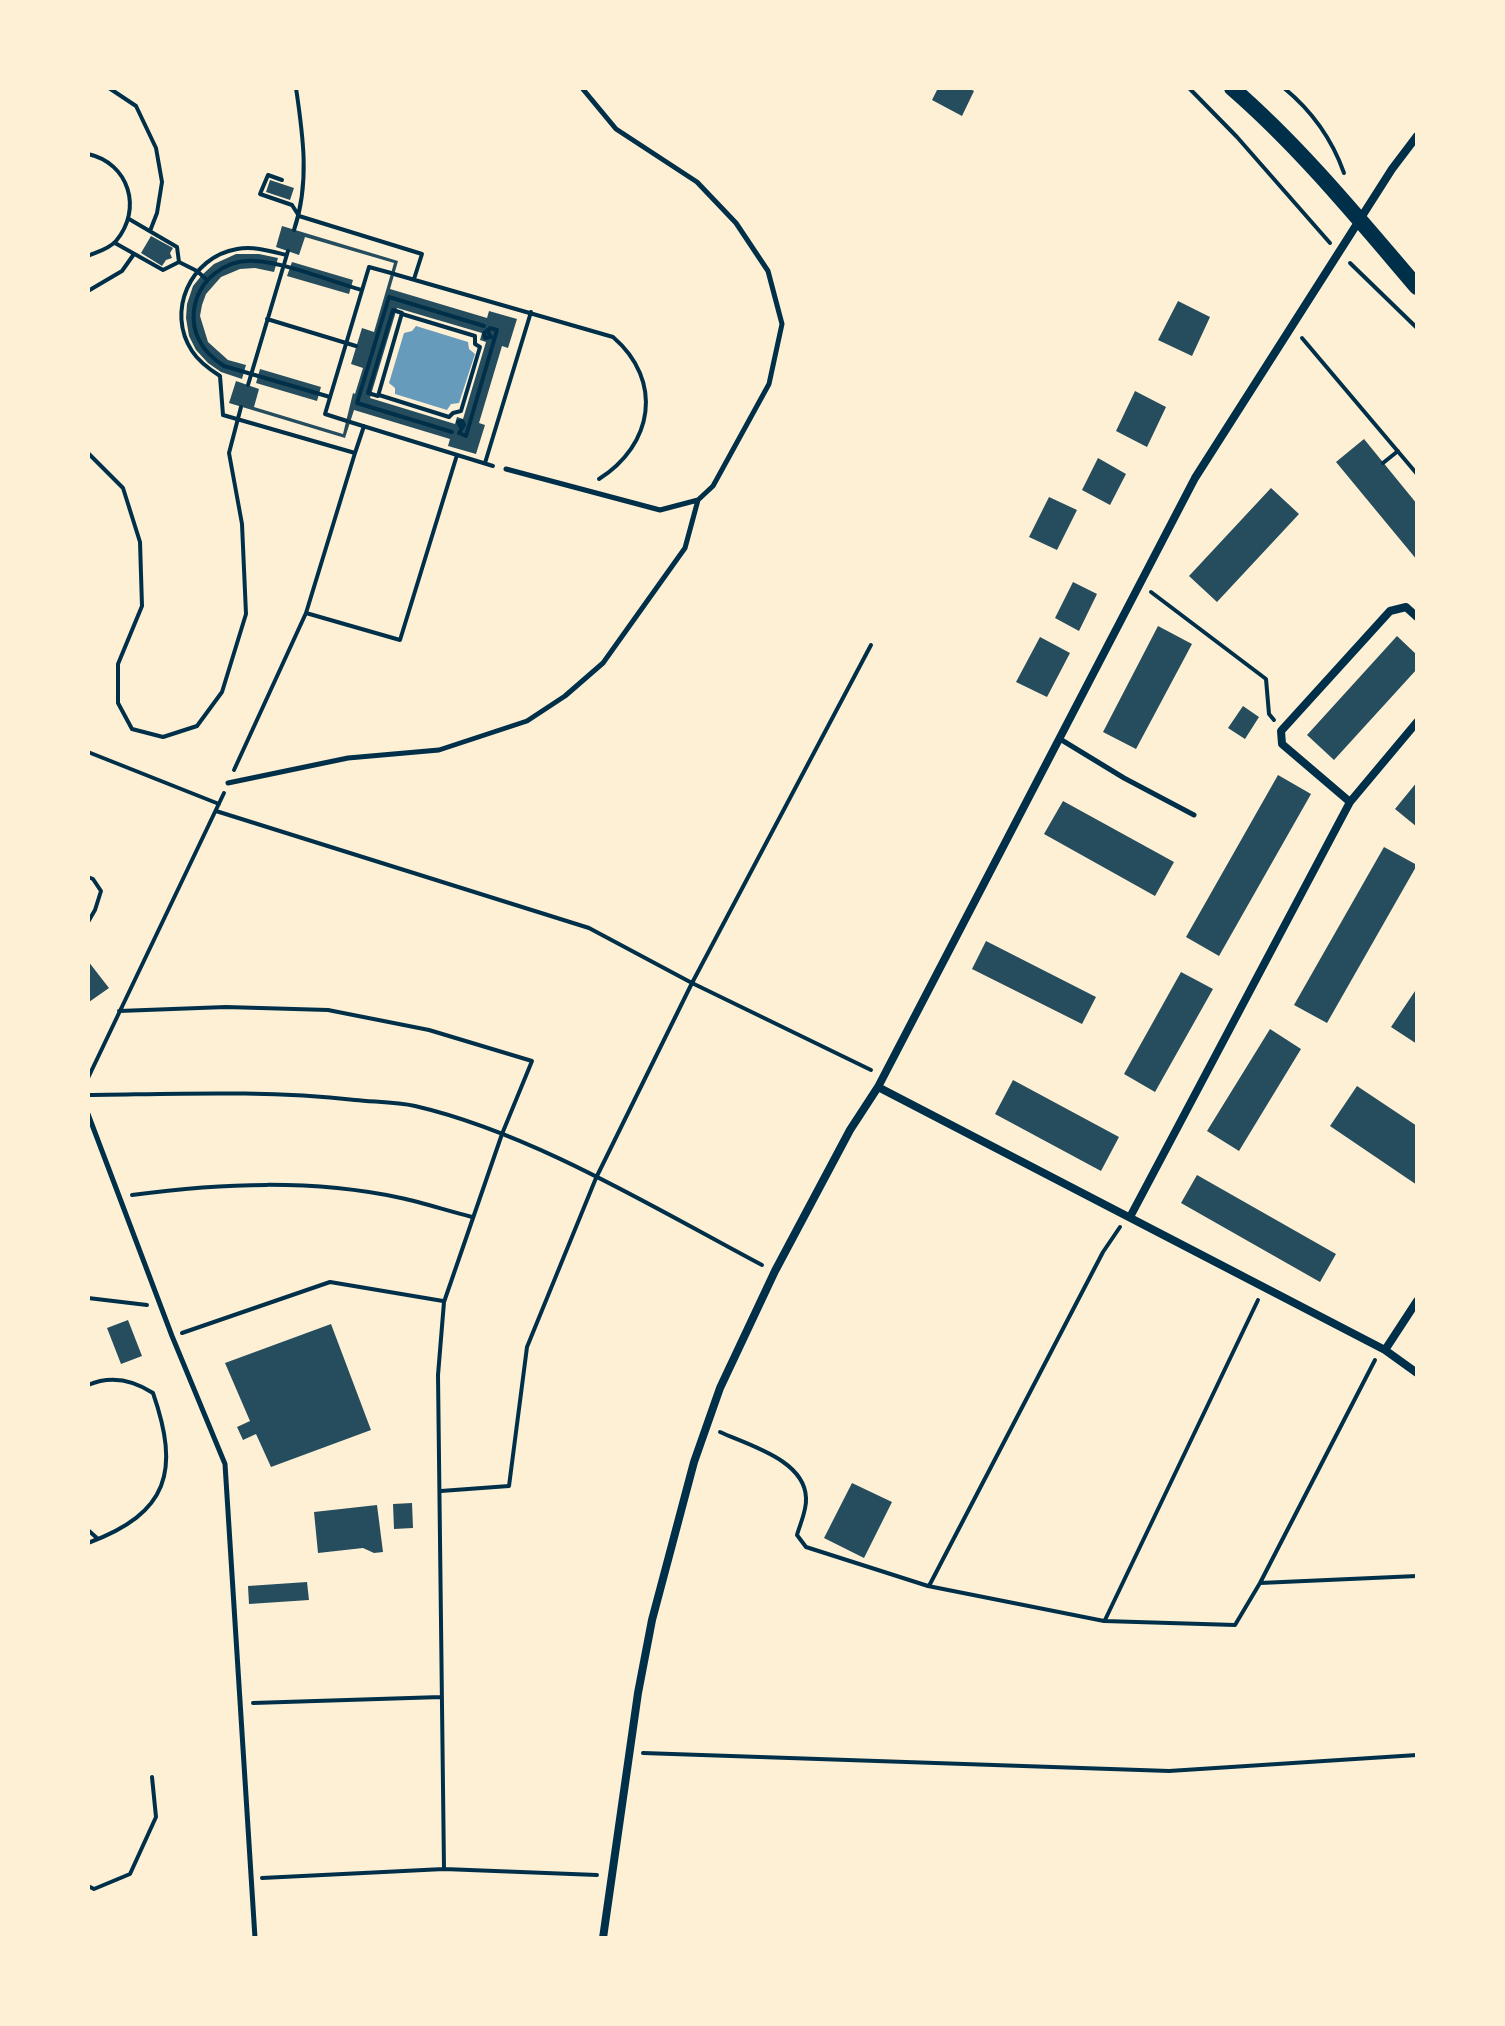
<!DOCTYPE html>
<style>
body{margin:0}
#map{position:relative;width:1505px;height:2026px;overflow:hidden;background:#fdf0d5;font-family:Manrope,sans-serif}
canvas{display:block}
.frame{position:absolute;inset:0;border:90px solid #fdf0d5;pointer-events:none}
</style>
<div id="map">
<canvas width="1505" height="2026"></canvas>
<div class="frame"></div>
</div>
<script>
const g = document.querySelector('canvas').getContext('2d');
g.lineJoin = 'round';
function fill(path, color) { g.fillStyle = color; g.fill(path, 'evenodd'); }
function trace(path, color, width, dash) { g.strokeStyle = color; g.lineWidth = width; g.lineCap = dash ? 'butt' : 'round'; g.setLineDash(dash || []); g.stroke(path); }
fill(new Path2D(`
 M 416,326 L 468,342 L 469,349 L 475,354 L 459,403 L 451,404 L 447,410 L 395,394 L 395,388 L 389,383 L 404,333 L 412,331 Z`), '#669bbc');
fill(new Path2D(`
 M 938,88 L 968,88 L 974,91 L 962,116 L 932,100 Z
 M 270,180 L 294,188 L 290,200 L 266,192 Z
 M 282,226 L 398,261 L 390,289 L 487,318 L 489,311 L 517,319 L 508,348 L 502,346 L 479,423 L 485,425 L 476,454 L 448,446 L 450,439 L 354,410 L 345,438 L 229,403 L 236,381 L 259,389 L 254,407 L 343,434 L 353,393 L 355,394 L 363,368 L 351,364 L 362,328 L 374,332 L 394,263 L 305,237 L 299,255 L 276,247 ZM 397,308 L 482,333 L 480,340 L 486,342 L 463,419 L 457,417 L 455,424 L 370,398 Z
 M 151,236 L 173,248 L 170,253 L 172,258 L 166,260 L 162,266 L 141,253 Z
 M 236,254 L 259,254 L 278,258 L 274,272 L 255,268 L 240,269 L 221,277 L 206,294 L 202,305 L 200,316 L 208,342 L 228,360 L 246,365 L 242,379 L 221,372 L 208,363 L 196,350 L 189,336 L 186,318 L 187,304 L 193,286 L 202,275 L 214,264 Z
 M 292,262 L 353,280 L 349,294 L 287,276 Z
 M 1178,301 L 1210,317 L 1192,356 L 1158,340 Z
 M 260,369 L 321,387 L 317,401 L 256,383 Z
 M 1135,391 L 1166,407 L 1147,447 L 1116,431 Z
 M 1364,439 L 1417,504 L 1417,560 L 1336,462 Z
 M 1098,458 L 1126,474 L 1110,505 L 1082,490 Z
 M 1271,488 L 1299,514 L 1217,602 L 1189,576 Z
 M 1049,497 L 1077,510 L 1057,550 L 1029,537 Z
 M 1073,582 L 1097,594 L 1079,631 L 1055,618 Z
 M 1158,626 L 1192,644 L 1136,749 L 1103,732 Z
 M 1397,636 L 1417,655 L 1417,669 L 1334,760 L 1307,735 Z
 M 1040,637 L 1070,653 L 1047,697 L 1016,682 Z
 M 1243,706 L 1259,717 L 1245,739 L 1228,728 Z
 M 1278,775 L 1311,794 L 1219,956 L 1186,937 Z
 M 1417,782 L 1417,827 L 1395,809 Z
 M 1063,801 L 1174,862 L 1155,896 L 1044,834 Z
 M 1384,847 L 1417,865 L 1327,1023 L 1294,1005 Z
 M 986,941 L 1096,997 L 1082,1024 L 972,969 Z
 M 88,961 L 109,988 L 89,1002 L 88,1000 Z
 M 1181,972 L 1213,989 L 1155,1092 L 1124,1074 Z
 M 1417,988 L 1417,1044 L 1391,1027 Z
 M 1270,1029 L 1301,1049 L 1239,1151 L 1207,1131 Z
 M 1013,1080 L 1119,1137 L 1101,1171 L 995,1114 Z
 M 1357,1086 L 1417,1126 L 1417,1185 L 1330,1126 Z
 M 1197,1175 L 1336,1254 L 1320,1282 L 1181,1203 Z
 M 128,1320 L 142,1356 L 121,1364 L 107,1328 Z
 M 331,1324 L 371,1430 L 271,1467 L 256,1434 L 243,1440 L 237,1427 L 250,1421 L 225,1363 Z
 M 852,1483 L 892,1502 L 864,1558 L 824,1538 Z
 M 412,1503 L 413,1528 L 394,1529 L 393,1504 Z
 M 377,1505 L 383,1552 L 374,1553 L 363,1548 L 318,1553 L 314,1512 Z
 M 307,1582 L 309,1600 L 249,1604 L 248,1586 Z`), '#264d5e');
trace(new Path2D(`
 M 109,88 L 136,106 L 156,148 L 162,182 L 157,213 L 150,231
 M 1189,88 L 1237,137 L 1330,243
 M 1284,88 C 1312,111 1332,139 1344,173
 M 88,154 C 129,163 143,209 116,241 C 109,249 97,252 88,256
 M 282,180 L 268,175 L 260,194 L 292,205 L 299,216 L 422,254 L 414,279
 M 294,230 C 310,183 303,135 296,88
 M 115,243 L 163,270 L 179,262 L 177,247 L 129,219
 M 179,262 L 197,271 L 207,280
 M 1350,263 L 1417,328
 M 394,274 L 613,337 C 664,381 653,445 599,479
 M 88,291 L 122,271 L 134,254
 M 393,310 L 402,313 L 378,396 L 368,393 Z
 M 267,319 L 356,346
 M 488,332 L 491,337 L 485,338 L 484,333 L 489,329
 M 1302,338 L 1417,474
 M 248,385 L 288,251
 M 379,395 L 449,417 L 453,413 L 461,411 L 480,347 L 475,344 L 475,336 L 402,314
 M 330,397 L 224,366 C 204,353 191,335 194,310 C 198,280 225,259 255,261 C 283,262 333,282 362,290
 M 347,421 L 325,414 L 369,267 L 391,273
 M 350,422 L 493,466
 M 460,426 L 458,422 L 462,421 L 464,425 L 459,433 L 466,436 L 497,330 L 490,328 L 488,332
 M 452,432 L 357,403 L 389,297 L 484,326
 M 88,453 L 123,488 L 140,542 L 142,606 L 118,664 L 118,703 L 132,729 L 163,737 L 197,726 L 222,692 L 246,614 L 242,524 L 229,453 L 241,407
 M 355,453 L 364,426
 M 485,463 L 531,312
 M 1383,463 L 1398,451
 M 1151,592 L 1266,679 L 1269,714 L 1274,720
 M 306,613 L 400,640 L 457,455
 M 88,752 L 219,804
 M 234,770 L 306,613 L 355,453 L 223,415 L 220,376 C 209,369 199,362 192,351 C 166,312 190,257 237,249 C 254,246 270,251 286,255
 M 216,811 L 589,928 L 692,983 L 871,1070
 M 88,877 L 93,879 L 101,891 L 95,910 L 88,922
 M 119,1011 L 226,1007 L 328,1010 L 429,1030 L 532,1061 L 502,1134 L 444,1302 L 438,1375 L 444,1869
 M 88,1078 L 224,793
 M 88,1095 C 177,1094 266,1090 355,1100 C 374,1102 396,1102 415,1106 C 532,1133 656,1209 762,1265
 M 132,1195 C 221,1183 312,1179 401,1198 C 424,1203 448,1211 472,1217
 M 88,1298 L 147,1305
 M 182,1333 L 330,1282 L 443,1301
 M 88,1385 C 111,1375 133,1380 153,1393 C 180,1471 169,1513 88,1543
 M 720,1432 C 748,1445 805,1460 806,1498 C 807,1510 800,1524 797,1535 L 806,1547 L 928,1586 L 1104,1621 L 1235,1625 L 1260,1583 L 1375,1360
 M 441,1491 L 509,1486 L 527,1347 L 596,1178 L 692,983 L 871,645
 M 88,1530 L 98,1539
 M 1260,1583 L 1417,1576
 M 929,1586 L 1103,1252 L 1120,1227
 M 1105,1620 L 1258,1300
 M 253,1703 L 441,1697
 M 643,1753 L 1169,1771 L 1417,1755
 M 262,1878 L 444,1869 L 597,1875
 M 88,1886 L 94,1889 L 130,1874 L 156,1817 L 152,1777`), '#003049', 4);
trace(new Path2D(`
 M 506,469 L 660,510 L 698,500 L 713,486 L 769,384 L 782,324 L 768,271 L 736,223 L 697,182 L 616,129 L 582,88
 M 1060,739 L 1124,778 L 1194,815
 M 228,783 L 348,758 L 439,750 L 527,721 L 565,696 L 603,663 L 685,548 L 698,500
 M 88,1114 L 172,1336 L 225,1464 L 255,1938`), '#003049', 5);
trace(new Path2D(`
 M 1350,802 L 1282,744 L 1281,731 L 1390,611 L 1406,607 L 1417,617
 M 878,1087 L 1385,1350 L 1417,1373
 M 1130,1217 L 1350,802 L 1417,722
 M 1385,1350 L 1417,1301
 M 603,1938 L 638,1693 L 652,1620 L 694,1462 L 720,1388 L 775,1271 L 850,1130 L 878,1087 L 1195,478 L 1392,169 L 1417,136`), '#003049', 8);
trace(new Path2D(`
 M 1232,88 C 1301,148 1358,218 1417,287`), '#003049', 16);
</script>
